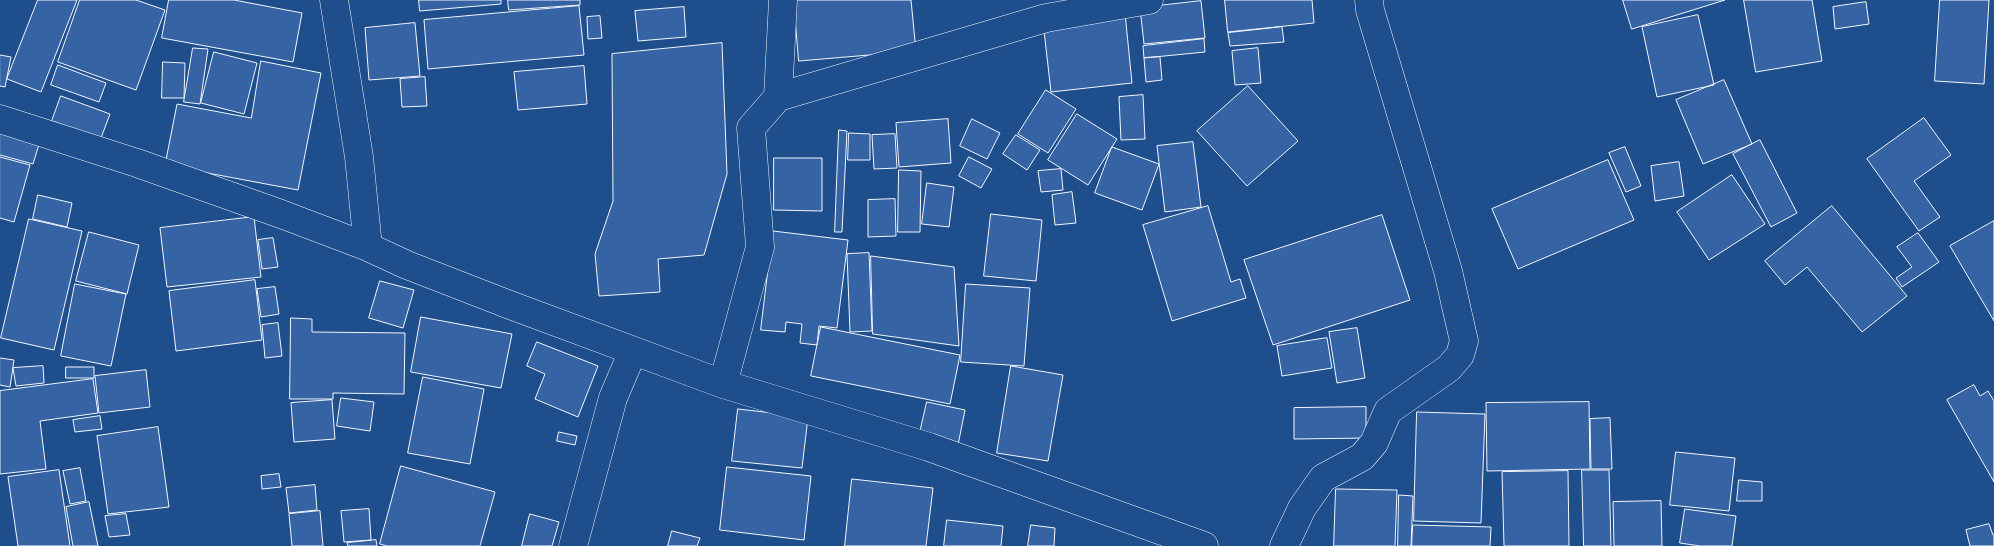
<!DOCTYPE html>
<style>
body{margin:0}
canvas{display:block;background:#1f4e8c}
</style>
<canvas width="1994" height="546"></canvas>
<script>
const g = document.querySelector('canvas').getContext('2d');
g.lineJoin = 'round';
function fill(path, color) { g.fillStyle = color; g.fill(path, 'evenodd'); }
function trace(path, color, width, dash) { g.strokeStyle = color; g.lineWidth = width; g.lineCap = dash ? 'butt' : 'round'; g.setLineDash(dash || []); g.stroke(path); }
const building = new Path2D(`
 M 38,0 L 77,0 L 41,92 L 7,79 Z
 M 80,0 L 136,0 L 165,10 L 136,90 L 58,62 Z
 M 169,0 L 234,0 L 302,13 L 293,62 L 162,38 Z
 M 419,0 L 501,0 L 501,4 L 420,11 Z
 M 508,0 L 580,0 L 580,5 L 509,10 Z
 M 794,0 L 911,0 L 916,51 L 799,61 Z
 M 1225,0 L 1312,0 L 1314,23 L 1228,32 Z
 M 1623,0 L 1725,0 L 1632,29 Z
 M 1744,0 L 1812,0 L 1822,61 L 1756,72 Z
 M 1940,0 L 1989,0 L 1984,84 L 1935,81 Z
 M 1201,1 L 1205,38 L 1144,44 L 1140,8 Z
 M 1866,2 L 1869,24 L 1835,29 L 1833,7 Z
 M 579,6 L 584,55 L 428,69 L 424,20 Z
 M 684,7 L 686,37 L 638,41 L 635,11 Z
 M 1125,13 L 1132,83 L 1051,92 L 1043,22 Z
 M 1698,15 L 1714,85 L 1657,97 L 1642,27 Z
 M 600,16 L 602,38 L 588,39 L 587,17 Z
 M 415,23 L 420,76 L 369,80 L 365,28 Z
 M 1282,27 L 1284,42 L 1230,46 L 1228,33 Z
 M 1204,39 L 1205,52 L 1144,58 L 1143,46 Z
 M 722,43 L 727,174 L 704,255 L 658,259 L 660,292 L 599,296 L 595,254 L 613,201 L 612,54 Z
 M 193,48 L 208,49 L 200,104 L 184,102 Z
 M 1258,48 L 1261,83 L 1235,85 L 1232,51 Z
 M 214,52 L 257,63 L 244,114 L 201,103 Z
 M 0,55 L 11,57 L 5,87 L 0,86 Z
 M 1160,57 L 1162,80 L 1146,82 L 1144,58 Z
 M 261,61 L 321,73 L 298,190 L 165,165 L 177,104 L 251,118 Z
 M 163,62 L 185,63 L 184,98 L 162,98 Z
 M 58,65 L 106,83 L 99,102 L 51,85 Z
 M 584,66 L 587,104 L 518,110 L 514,72 Z
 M 425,77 L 427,106 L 402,107 L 400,79 Z
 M 1724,80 L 1752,144 L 1703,164 L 1676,100 Z
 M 1248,86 L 1298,141 L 1247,186 L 1197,131 Z
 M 1046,90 L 1076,109 L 1048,153 L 1018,134 Z
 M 1143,95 L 1145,139 L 1121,140 L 1119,97 Z
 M 61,96 L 110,114 L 101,138 L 52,121 Z
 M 1077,114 L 1117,139 L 1088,185 L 1048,160 Z
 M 1924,118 L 1951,155 L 1914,181 L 1940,217 L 1919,231 L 1867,159 Z
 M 948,119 L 951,163 L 899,167 L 896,123 Z
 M 972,119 L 1000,133 L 987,159 L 960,146 Z
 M 0,129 L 40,141 L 33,164 L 0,155 Z
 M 839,130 L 847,131 L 842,232 L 835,232 Z
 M 849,133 L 870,134 L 870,160 L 848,160 Z
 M 895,134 L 897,168 L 874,169 L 872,135 Z
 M 1016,135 L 1040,150 L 1027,170 L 1003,154 Z
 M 1760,140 L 1797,213 L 1771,227 L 1733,154 Z
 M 1193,142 L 1201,207 L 1165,212 L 1157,146 Z
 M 1112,147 L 1159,164 L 1142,210 L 1095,193 Z
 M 1625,147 L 1641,186 L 1626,192 L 1609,153 Z
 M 0,157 L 30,165 L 14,222 L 0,218 Z
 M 969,157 L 992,169 L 981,188 L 959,176 Z
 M 774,158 L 822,158 L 822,211 L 774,210 Z
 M 1608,160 L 1634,220 L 1518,269 L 1492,209 Z
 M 1679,162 L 1684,196 L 1655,201 L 1651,166 Z
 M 1061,169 L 1063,190 L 1041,192 L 1038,171 Z
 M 899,170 L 921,171 L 920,232 L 898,232 Z
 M 1732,175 L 1765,224 L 1709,260 L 1677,212 Z
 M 927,183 L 954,187 L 949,227 L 922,224 Z
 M 1072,192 L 1076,223 L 1055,225 L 1052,195 Z
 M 38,195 L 72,203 L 67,227 L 33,219 Z
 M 895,199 L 896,236 L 868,237 L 868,200 Z
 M 1208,206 L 1231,282 L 1240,279 L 1246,298 L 1172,321 L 1143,225 Z
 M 1832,206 L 1907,296 L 1862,332 L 1807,267 L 1785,285 L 1765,261 Z
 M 991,214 L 1042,220 L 1036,281 L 984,276 Z
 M 1382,215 L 1410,300 L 1273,345 L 1244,260 Z
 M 254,217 L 261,277 L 167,287 L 160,228 Z
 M 29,219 L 82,231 L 54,350 L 1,338 Z
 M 1994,221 L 1994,321 L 1950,246 Z
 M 773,231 L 848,240 L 837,328 L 819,326 L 817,345 L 800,343 L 802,324 L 786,322 L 785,332 L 761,330 Z
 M 89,232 L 139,245 L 127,294 L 76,281 Z
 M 1918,233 L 1939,262 L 1902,287 L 1896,278 L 1912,267 L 1897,247 Z
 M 273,238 L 278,267 L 262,269 L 258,240 Z
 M 869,253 L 872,331 L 850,332 L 847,254 Z
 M 871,256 L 954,267 L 959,346 L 873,334 Z
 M 255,280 L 262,340 L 176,351 L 169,291 Z
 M 380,281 L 414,290 L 403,328 L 369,318 Z
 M 75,284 L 126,294 L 111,366 L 61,356 Z
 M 966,284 L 1030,288 L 1024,366 L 961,362 Z
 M 275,287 L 279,314 L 261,317 L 257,289 Z
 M 421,317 L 512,334 L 501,388 L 411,372 Z
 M 291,318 L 312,319 L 312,332 L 405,333 L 404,394 L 333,393 L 333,399 L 290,399 Z
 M 278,323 L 282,356 L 265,358 L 262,325 Z
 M 821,327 L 960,355 L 950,404 L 811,376 Z
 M 1357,328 L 1365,378 L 1337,383 L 1329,332 Z
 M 1327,338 L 1332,368 L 1282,376 L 1277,346 Z
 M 537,342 L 598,366 L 578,417 L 535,399 L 545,374 L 527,366 Z
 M 0,358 L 14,360 L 10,387 L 0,385 Z
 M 43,366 L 44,383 L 16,386 L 13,368 Z
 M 1011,366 L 1063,375 L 1048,461 L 997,453 Z
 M 66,367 L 94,367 L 94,378 L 66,378 Z
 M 146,370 L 150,407 L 99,413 L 95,376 Z
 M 423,377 L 484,389 L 470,464 L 408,453 Z
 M 93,379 L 98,413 L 40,421 L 46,469 L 0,474 L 0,391 Z
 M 1974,385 L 1980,396 L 1988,391 L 1994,401 L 1994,482 L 1947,400 Z
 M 341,398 L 374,402 L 370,431 L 337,426 Z
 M 332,400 L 335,439 L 294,442 L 291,403 Z
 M 927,402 L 965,410 L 958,445 L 919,437 Z
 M 1589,402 L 1590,469 L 1487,471 L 1486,403 Z
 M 1366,407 L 1366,438 L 1294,439 L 1294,408 Z
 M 738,409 L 808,417 L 802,468 L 732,461 Z
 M 1417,412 L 1485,414 L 1481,523 L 1414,521 Z
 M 100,416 L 102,429 L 75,432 L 73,420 Z
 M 1610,418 L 1612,469 L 1591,469 L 1590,419 Z
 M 158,427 L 169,507 L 108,514 L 97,436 Z
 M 559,432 L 577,436 L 575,445 L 557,441 Z
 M 1676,452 L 1735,458 L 1729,511 L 1670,505 Z
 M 401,466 L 495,492 L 480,546 L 387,546 L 380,544 Z
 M 727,467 L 811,476 L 804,540 L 720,530 Z
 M 80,468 L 86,501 L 70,504 L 63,471 Z
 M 59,470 L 70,546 L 18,546 L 8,477 Z
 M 1582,470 L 1609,470 L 1611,546 L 1584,546 Z
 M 1568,471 L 1569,546 L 1504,546 L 1502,472 Z
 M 279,474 L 281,487 L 262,489 L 261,476 Z
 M 852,479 L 933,488 L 926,546 L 845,546 Z
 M 1739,480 L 1762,482 L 1762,501 L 1737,501 Z
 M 315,485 L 317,510 L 289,513 L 286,488 Z
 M 1336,489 L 1397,490 L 1395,546 L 1334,546 Z
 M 1399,495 L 1413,496 L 1411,546 L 1398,546 Z
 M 1661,501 L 1662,546 L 1614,546 L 1613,502 Z
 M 89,502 L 98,546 L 73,546 L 66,507 Z
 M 369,509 L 371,540 L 344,542 L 341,511 Z
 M 1685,509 L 1736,516 L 1732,546 L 1700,546 L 1680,543 Z
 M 320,511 L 323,546 L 292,546 L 289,514 Z
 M 126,514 L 130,535 L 109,537 L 105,516 Z
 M 530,514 L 559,522 L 552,546 L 522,546 Z
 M 947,520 L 1003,526 L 1001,546 L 944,546 Z
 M 1989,524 L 1993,535 L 1994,535 L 1994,546 L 1970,546 L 1966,530 Z
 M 1031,525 L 1055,528 L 1054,546 L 1028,546 Z
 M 1413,525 L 1491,527 L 1490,546 L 1412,546 Z
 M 672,531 L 700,538 L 697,546 L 668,546 Z
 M 376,540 L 377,546 L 348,546 L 347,543 Z`);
fill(building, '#3563a3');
trace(building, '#f2f6ff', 1);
const street = new Path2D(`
 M 334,0 L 359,157 L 368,247
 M 778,97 L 1046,18 L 1149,0
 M 0,119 L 137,163 L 281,214 L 368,247 L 407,265 L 510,305 L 723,384 L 929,447 L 1204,546
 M 723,384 L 760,247 L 751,128 L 778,97 L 783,0
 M 573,546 L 613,398 L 633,351
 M 1284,546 L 1302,508 L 1323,478 L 1362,457 L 1374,443 L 1388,411 L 1449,368 L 1460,355 L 1464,341 L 1448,271 L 1370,10 L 1369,0`);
trace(street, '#f2f6ff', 29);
trace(street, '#1f4e8c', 28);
</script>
